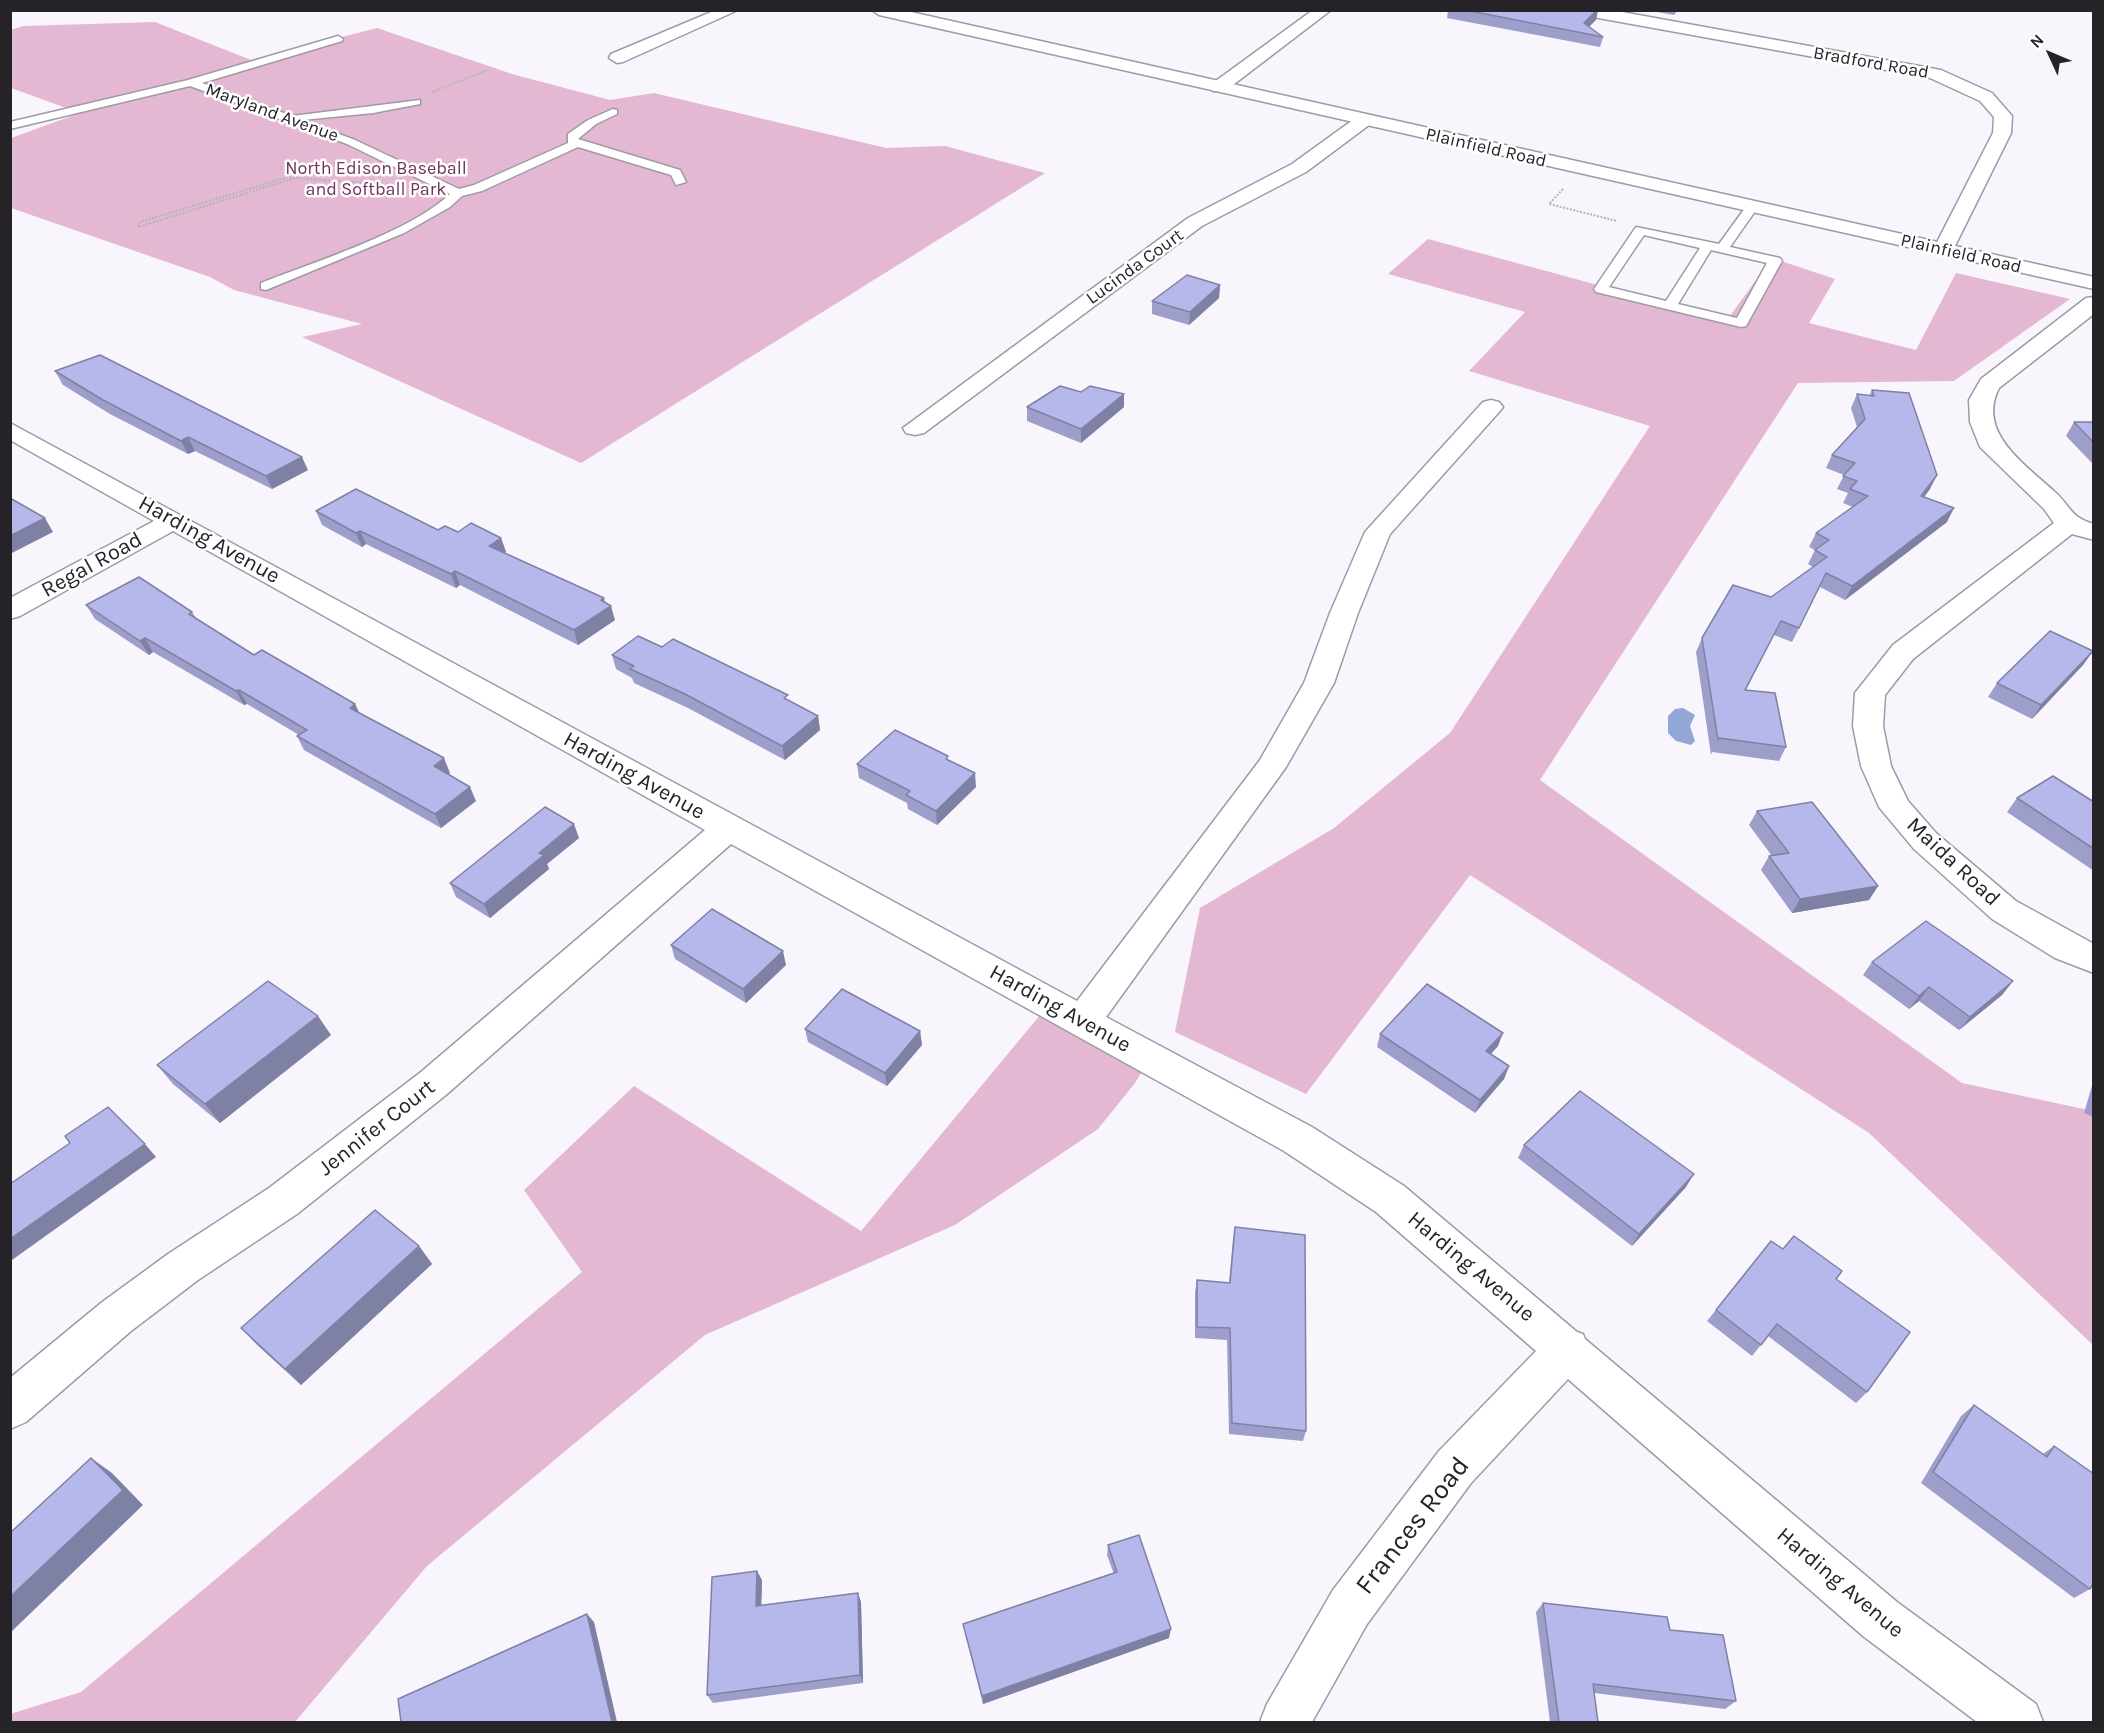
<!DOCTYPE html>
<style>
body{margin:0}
#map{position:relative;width:2104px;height:1733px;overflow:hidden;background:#f8f5fd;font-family:Karla,sans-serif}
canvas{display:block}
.frame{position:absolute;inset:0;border:12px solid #252328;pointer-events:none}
.north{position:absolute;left:2020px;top:24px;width:60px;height:60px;-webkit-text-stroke:4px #fff;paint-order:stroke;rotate:314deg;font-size:16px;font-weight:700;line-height:24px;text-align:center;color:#252328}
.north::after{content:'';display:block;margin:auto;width:21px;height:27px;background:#252328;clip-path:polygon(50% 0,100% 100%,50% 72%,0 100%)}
</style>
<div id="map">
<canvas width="2104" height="1733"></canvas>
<div class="frame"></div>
<div class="north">N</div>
</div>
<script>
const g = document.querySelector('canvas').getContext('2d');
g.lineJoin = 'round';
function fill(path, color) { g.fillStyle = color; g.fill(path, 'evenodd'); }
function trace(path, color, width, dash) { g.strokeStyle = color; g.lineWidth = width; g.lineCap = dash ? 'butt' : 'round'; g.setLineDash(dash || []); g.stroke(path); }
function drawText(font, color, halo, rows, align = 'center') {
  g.font = font + ' Karla,sans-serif'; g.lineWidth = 5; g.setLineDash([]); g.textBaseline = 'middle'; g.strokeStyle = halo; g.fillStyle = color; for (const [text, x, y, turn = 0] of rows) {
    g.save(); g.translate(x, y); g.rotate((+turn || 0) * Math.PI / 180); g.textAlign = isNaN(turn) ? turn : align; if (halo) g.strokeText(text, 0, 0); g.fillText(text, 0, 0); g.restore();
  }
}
fill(new Path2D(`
 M 155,22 L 251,60 L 377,28 L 512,74 L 610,100 L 654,93 L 886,148 L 945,146 L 1045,173 L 581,463 L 302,337 L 362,324 L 234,290 L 210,277 L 11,208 L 11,138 L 80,113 L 11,88 L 11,30 L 23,26 Z
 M 1428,239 L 1727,320 L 1772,258 L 1835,279 L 1809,323 L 1916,350 L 1956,273 L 2070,299 L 1954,381 L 1798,383 L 1540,780 L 1962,1083 L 2093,1111 L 2093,1345 L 1869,1133 L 1470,875 L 1306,1094 L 1175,1032 L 1200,908 L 1334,828 L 1450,733 L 1650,426 L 1469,371 L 1525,312 L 1388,274 Z
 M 1050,1003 L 1150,1058 L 1135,1083 L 1098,1129 L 955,1225 L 705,1335 L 427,1566 L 295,1722 L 11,1722 L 10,1714 L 81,1692 L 582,1272 L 524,1190 L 634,1086 L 861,1231 Z`), '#e4b8d2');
fill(new Path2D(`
 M 1683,708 L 1695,715 L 1690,726 L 1695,741 L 1691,745 L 1676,741 L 1668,733 L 1668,716 L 1675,709 Z`), '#91a8d6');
const service = new Path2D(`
 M 338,36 L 343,39 L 342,41 L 202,83 L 292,116 L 420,100 L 420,104 L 373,113 L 302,120 L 355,140 L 459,189 L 474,185 L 568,143 L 568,134 L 588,120 L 613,109 L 617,110 L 617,114 L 596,124 L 578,139 L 680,170 L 686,182 L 676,185 L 671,175 L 578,147 L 482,191 L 462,196 L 450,207 L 404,233 L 266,290 L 261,289 L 261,283 C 314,262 410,232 450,194 L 347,144 L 190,86 L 10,129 L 10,122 L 188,80 Z
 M 1752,203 L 1758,207 L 1730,247 L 1780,258 L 1782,261 L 1746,326 L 1741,327 L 1596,292 L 1594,289 L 1636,227 L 1719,244 L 1748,204 ZM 1644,235 L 1700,248 L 1666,301 L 1609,287 ZM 1711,250 L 1767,263 L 1737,318 L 1678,304 Z`);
const minor = new Path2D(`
 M 716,10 L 738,10 L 623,62 L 617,63 L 609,58 L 611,54 Z
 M 1313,10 L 1331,10 L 1225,91 L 1213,91 L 1210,87 L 1213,83 Z
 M 1575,10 L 1611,10 L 1941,70 L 1992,93 L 2012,116 L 2011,133 L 1953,250 L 1950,254 L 1936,254 L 1933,250 L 1993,133 L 1994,117 L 1980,101 L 1930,78 L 1582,15 Z
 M 1363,116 L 1372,121 L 1369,125 L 1306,172 L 1202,226 L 924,433 L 915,435 L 906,433 L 903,428 L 1188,218 L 1292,164 L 1357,117 Z
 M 2094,297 L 2094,314 L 1999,388 C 1976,433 2026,465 2056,493 C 2071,507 2071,518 2094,524 L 2094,540 L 2072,534 L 1913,659 L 1885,695 L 1883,726 L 1891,766 L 1908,801 L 1936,833 L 2016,901 L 2094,944 L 2094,973 L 2055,958 L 1992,919 L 1914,849 L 1879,807 L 1861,766 L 1853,726 L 1855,693 L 1893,645 L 2054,523 L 2044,509 L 1980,447 L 1970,422 L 1969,400 L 1981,379 L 2086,298 Z
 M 1491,400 L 1499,402 L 1503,407 L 1499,412 L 1390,534 L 1358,613 L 1334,683 L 1286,767 L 1106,1017 L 1312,1127 L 1404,1186 L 1577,1332 L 1583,1334 L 1585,1339 L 1897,1602 L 2036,1704 L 2043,1722 L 1977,1722 L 1863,1636 L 1568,1379 L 1471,1483 L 1367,1624 L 1312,1722 L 1260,1722 L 1267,1704 L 1333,1590 L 1439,1451 L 1536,1351 L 1376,1212 L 1284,1151 L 731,844 L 447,1094 L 297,1214 L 198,1280 L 131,1331 L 26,1422 L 10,1429 L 10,1378 L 101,1303 L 168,1254 L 269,1188 L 421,1072 L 705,830 L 173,531 L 20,616 L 10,619 L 10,598 L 154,521 L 10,440 L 10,423 L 1077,1001 L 1260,760 L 1304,683 L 1330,613 L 1365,532 L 1483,402 Z`);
const tertiary = new Path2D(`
 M 872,10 L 902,10 L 2094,277 L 2094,289 L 879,15 Z`);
trace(service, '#9f9aa7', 3);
trace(minor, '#9f9aa7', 3);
trace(tertiary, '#9f9aa7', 3);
trace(new Path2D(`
 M 432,92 L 488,70
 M 338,162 L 140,222 L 138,227 L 295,178 L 382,184
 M 1563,189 L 1549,204 L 1617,221`), '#b5b3ba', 2, [2, 1.5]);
fill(service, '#fff');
fill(minor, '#fff');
fill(tertiary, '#fff');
fill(new Path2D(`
 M 1448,10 L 1598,10 L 1596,20 L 1589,27 L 1603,37 L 1600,47 L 1447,18 Z
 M 1646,10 L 1678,10 L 1674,15 Z
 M 1220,285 L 1219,298 L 1189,325 L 1152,314 L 1152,301 Z
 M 55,371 L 308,470 L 272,489 L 195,451 L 188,454 L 110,414 L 63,385 Z
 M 1872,390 L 1930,489 L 1924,497 L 1947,522 L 1845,600 L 1820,587 L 1792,642 L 1774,635 L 1746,690 L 1786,747 L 1779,761 L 1712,752 L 1711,755 L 1696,652 L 1702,638 L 1771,597 L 1813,567 L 1808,564 L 1815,550 L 1809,547 L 1816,533 L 1853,507 L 1843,503 L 1848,493 L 1837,489 L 1844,475 L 1826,468 L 1832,455 L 1857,427 L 1851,408 L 1857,394 L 1869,396 Z
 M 1081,392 L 1124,394 L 1124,407 L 1081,443 L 1027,421 L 1027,407 Z
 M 2074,422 L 2094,422 L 2094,465 L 2066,436 Z
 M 316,511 L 438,530 L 458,532 L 501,538 L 506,552 L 504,553 L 605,602 L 615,620 L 578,645 L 460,585 L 456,588 L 366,544 L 362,547 L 322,525 Z
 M 86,605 L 192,612 L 196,618 L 254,655 L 355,704 L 359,713 L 450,773 L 448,774 L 476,801 L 441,828 L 304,750 L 297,736 L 299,735 L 247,704 L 244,705 L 153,652 L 149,655 L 95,619 Z
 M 662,647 L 789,701 L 818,716 L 820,730 L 785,760 L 688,708 L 634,683 L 632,678 L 616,669 L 612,655 Z
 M 2093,651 L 2083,665 L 2032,719 L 1988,697 L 1997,683 Z
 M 949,760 L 976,787 L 937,825 L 908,809 L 907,803 L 859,778 L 857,764 Z
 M 2017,798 L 2094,802 L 2094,871 L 2007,812 Z
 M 1757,811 L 1878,886 L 1869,900 L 1792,913 L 1761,870 L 1769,856 L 1772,856 L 1749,825 Z
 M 579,838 L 547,864 L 549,869 L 490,918 L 456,897 L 450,883 Z
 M 671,945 L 786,965 L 746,1003 L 675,959 Z
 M 1872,962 L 2013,981 L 2002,995 L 1959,1030 L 1919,1001 L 1909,1009 L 1863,975 Z
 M 805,1029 L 920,1031 L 922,1045 L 887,1086 L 808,1042 Z
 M 1380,1034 L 1498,1046 L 1491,1054 L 1509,1066 L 1504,1079 L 1475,1113 L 1377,1047 Z
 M 331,1035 L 220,1123 L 173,1084 L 157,1065 Z
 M 2094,1079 L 2094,1117 L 2084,1113 Z
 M 1524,1145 L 1686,1187 L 1632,1246 L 1518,1158 Z
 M 1235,1227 L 1306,1431 L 1303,1441 L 1229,1434 L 1227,1340 L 1195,1338 L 1195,1292 L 1197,1280 L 1229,1283 L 1233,1239 Z
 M 419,1246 L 432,1264 L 301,1385 L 257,1345 L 241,1328 Z
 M 1783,1249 L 1836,1279 L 1867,1392 L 1856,1403 L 1768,1336 L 1752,1356 L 1707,1321 L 1716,1310 Z
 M 1974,1405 L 2043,1454 L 2054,1446 L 2090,1589 L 2074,1598 L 1921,1483 L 1961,1416 Z
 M 1108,1545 L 1169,1638 L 983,1704 L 963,1624 L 1114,1574 L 1107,1555 Z
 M 762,1580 L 761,1606 L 861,1602 L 863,1683 L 713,1703 L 707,1695 Z
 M 1543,1603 L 1670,1630 L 1736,1701 L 1725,1709 L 1594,1693 L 1598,1722 L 1550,1722 L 1536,1612 Z`), '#9d9eca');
fill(new Path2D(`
 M 1597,10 L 1598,10 L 1596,20 L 1581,34 L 1584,23 Z
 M 1220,285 L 1219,298 L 1189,325 L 1190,312 Z
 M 1124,394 L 1124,407 L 1081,443 L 1081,429 Z
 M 188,437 L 195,451 L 188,454 L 181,441 Z
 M 302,457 L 308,470 L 272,489 L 266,476 Z
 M 1937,475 L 1930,489 L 1914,510 L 1921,496 Z
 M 1954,508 L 1947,522 L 1845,600 L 1852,586 Z
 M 45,518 L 53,532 L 10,554 L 10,536 Z
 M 360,531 L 366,544 L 362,547 L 356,533 Z
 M 501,538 L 506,552 L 493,560 L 489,546 Z
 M 455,571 L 460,585 L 456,588 L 451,574 Z
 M 604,598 L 606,609 L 611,606 L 615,620 L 578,645 L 574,630 L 601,600 Z
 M 145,638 L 153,652 L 149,655 L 140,641 Z
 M 2093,651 L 2083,665 L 2032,719 L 2041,705 Z
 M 239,690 L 247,704 L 244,705 L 236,691 Z
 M 355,704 L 362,718 L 350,708 Z
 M 818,716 L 820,730 L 785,760 L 782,746 Z
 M 444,758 L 450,773 L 440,780 L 434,766 Z
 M 975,773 L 976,787 L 937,825 L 936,811 Z
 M 470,787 L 476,801 L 441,828 L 435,814 Z
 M 574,824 L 579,838 L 547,864 L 549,869 L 490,918 L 484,904 L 539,853 Z
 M 1878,886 L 1869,900 L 1792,913 L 1800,899 Z
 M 783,951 L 786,965 L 746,1003 L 743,989 Z
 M 2013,981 L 2002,995 L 1959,1030 L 1970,1017 Z
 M 1929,987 L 1919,1001 L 1909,1009 L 1919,996 Z
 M 318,1016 L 331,1035 L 220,1123 L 205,1104 Z
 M 920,1031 L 922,1045 L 887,1086 L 885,1073 Z
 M 1503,1033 L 1498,1046 L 1481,1065 L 1486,1051 Z
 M 1509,1066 L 1504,1079 L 1475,1113 L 1480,1100 Z
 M 145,1144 L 156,1157 L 12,1260 L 10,1259 L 10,1239 Z
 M 1694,1174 L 1686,1187 L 1632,1246 L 1639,1234 Z
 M 419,1246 L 432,1264 L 301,1385 L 285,1369 Z
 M 91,1458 L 112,1473 L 143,1505 L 10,1633 L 10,1597 Z
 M 757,1571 L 762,1580 L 761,1615 L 756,1606 Z
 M 858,1593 L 861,1602 L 863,1683 L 860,1675 Z
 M 587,1614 L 594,1622 L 617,1722 L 612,1722 Z
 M 1171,1629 L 1169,1638 L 983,1704 L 982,1696 Z`), '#7f81a4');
const building = new Path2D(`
 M 1465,10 L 1597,10 L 1584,23 L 1603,37 Z
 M 1187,275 L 1220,285 L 1190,312 L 1152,301 Z
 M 100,355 L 302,457 L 266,476 L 188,437 L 181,441 L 103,400 L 55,371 Z
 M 1060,386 L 1081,392 L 1090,386 L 1124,394 L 1081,429 L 1027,407 Z
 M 1872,390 L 1909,393 L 1937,475 L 1921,496 L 1954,508 L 1852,586 L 1826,573 L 1799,628 L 1781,621 L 1745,690 L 1775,693 L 1786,747 L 1719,738 L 1718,740 L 1702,638 L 1733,585 L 1771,597 L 1827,557 L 1815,550 L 1829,540 L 1816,533 L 1868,496 L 1850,489 L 1857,481 L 1843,476 L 1855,463 L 1832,455 L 1865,419 L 1857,394 L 1874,396 Z
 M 2074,422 L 2094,422 L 2094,443 Z
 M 356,489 L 438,530 L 445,526 L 458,532 L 471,523 L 501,538 L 489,546 L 604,598 L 601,600 L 611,606 L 574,630 L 455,571 L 451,574 L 360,531 L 356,533 L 316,511 Z
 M 10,498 L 45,518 L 10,536 Z
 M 139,577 L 192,612 L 189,614 L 254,655 L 262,650 L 355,704 L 350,708 L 444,758 L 434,766 L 470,787 L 435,814 L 297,736 L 307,730 L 239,690 L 236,691 L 145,638 L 140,641 L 86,605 Z
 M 2050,631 L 2093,651 L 2041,705 L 1997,683 Z
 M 638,636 L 662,647 L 673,639 L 788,695 L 784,698 L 818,716 L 782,746 L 685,694 L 630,669 L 634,666 L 612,655 Z
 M 895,730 L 948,756 L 946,759 L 975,773 L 936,811 L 906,795 L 910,791 L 857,764 Z
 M 2053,776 L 2094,802 L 2094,849 L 2017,798 Z
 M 1812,802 L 1878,886 L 1800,899 L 1769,856 L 1789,853 L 1757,811 Z
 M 545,807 L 574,824 L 539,853 L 544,855 L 484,904 L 450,883 Z
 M 712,909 L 783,951 L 743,989 L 671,945 Z
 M 1926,921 L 2013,981 L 1970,1017 L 1929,987 L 1919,996 L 1872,962 Z
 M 268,981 L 318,1016 L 205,1104 L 157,1065 Z
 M 1427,984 L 1503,1033 L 1486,1051 L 1509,1066 L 1480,1100 L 1380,1034 Z
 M 842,989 L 920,1031 L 885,1073 L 805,1029 Z
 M 1580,1091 L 1694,1174 L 1639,1234 L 1524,1145 Z
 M 108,1107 L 145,1144 L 10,1239 L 10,1184 L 70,1143 L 65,1136 Z
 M 375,1210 L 419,1246 L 285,1369 L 241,1328 Z
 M 1235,1227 L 1305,1235 L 1306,1431 L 1232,1423 L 1230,1328 L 1197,1327 L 1197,1280 L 1230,1283 Z
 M 1794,1236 L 1842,1271 L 1836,1279 L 1910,1332 L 1867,1392 L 1777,1324 L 1761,1345 L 1716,1310 L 1771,1241 L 1783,1249 Z
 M 1974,1405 L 2047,1457 L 2054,1446 L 2094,1474 L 2094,1582 L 2090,1589 L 1933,1472 Z
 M 91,1458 L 123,1490 L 10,1597 L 10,1533 Z
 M 1139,1535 L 1171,1629 L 982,1696 L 963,1624 L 1117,1572 L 1108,1545 Z
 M 757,1571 L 756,1606 L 858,1593 L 860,1675 L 707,1695 L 712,1577 Z
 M 1543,1603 L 1667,1617 L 1670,1630 L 1723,1635 L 1736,1701 L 1593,1684 L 1598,1722 L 1559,1722 Z
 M 587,1614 L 612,1722 L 401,1722 L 398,1699 Z`);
fill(building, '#b6b8eb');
trace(building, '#7f81a4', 1.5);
drawText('18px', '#252328', '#fff', [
 ["Bradford Road",1871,63,10],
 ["Maryland Avenue",272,113,20],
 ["Plainfield Road",1486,148,13],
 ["Plainfield Road",1961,254,13],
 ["Lucinda Court",1135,267,-36]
]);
drawText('18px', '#71335c', '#fff', [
 ["North Edison Baseball",376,169],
 ["and Softball Park",376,190]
]);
drawText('22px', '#252328', '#fff', [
 ["Harding Avenue",209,540,29],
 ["Regal Road",92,565,-29],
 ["Harding Avenue",634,776,29],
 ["Maida Road",1953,862,43],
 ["Harding Avenue",1060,1009,29],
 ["Jennifer Court",377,1128,-38],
 ["Harding Avenue",1471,1267,40],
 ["Harding Avenue",1840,1583,40]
]);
drawText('27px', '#252328', '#fff', [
 ["Frances Road",1413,1526,-52]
]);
</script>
